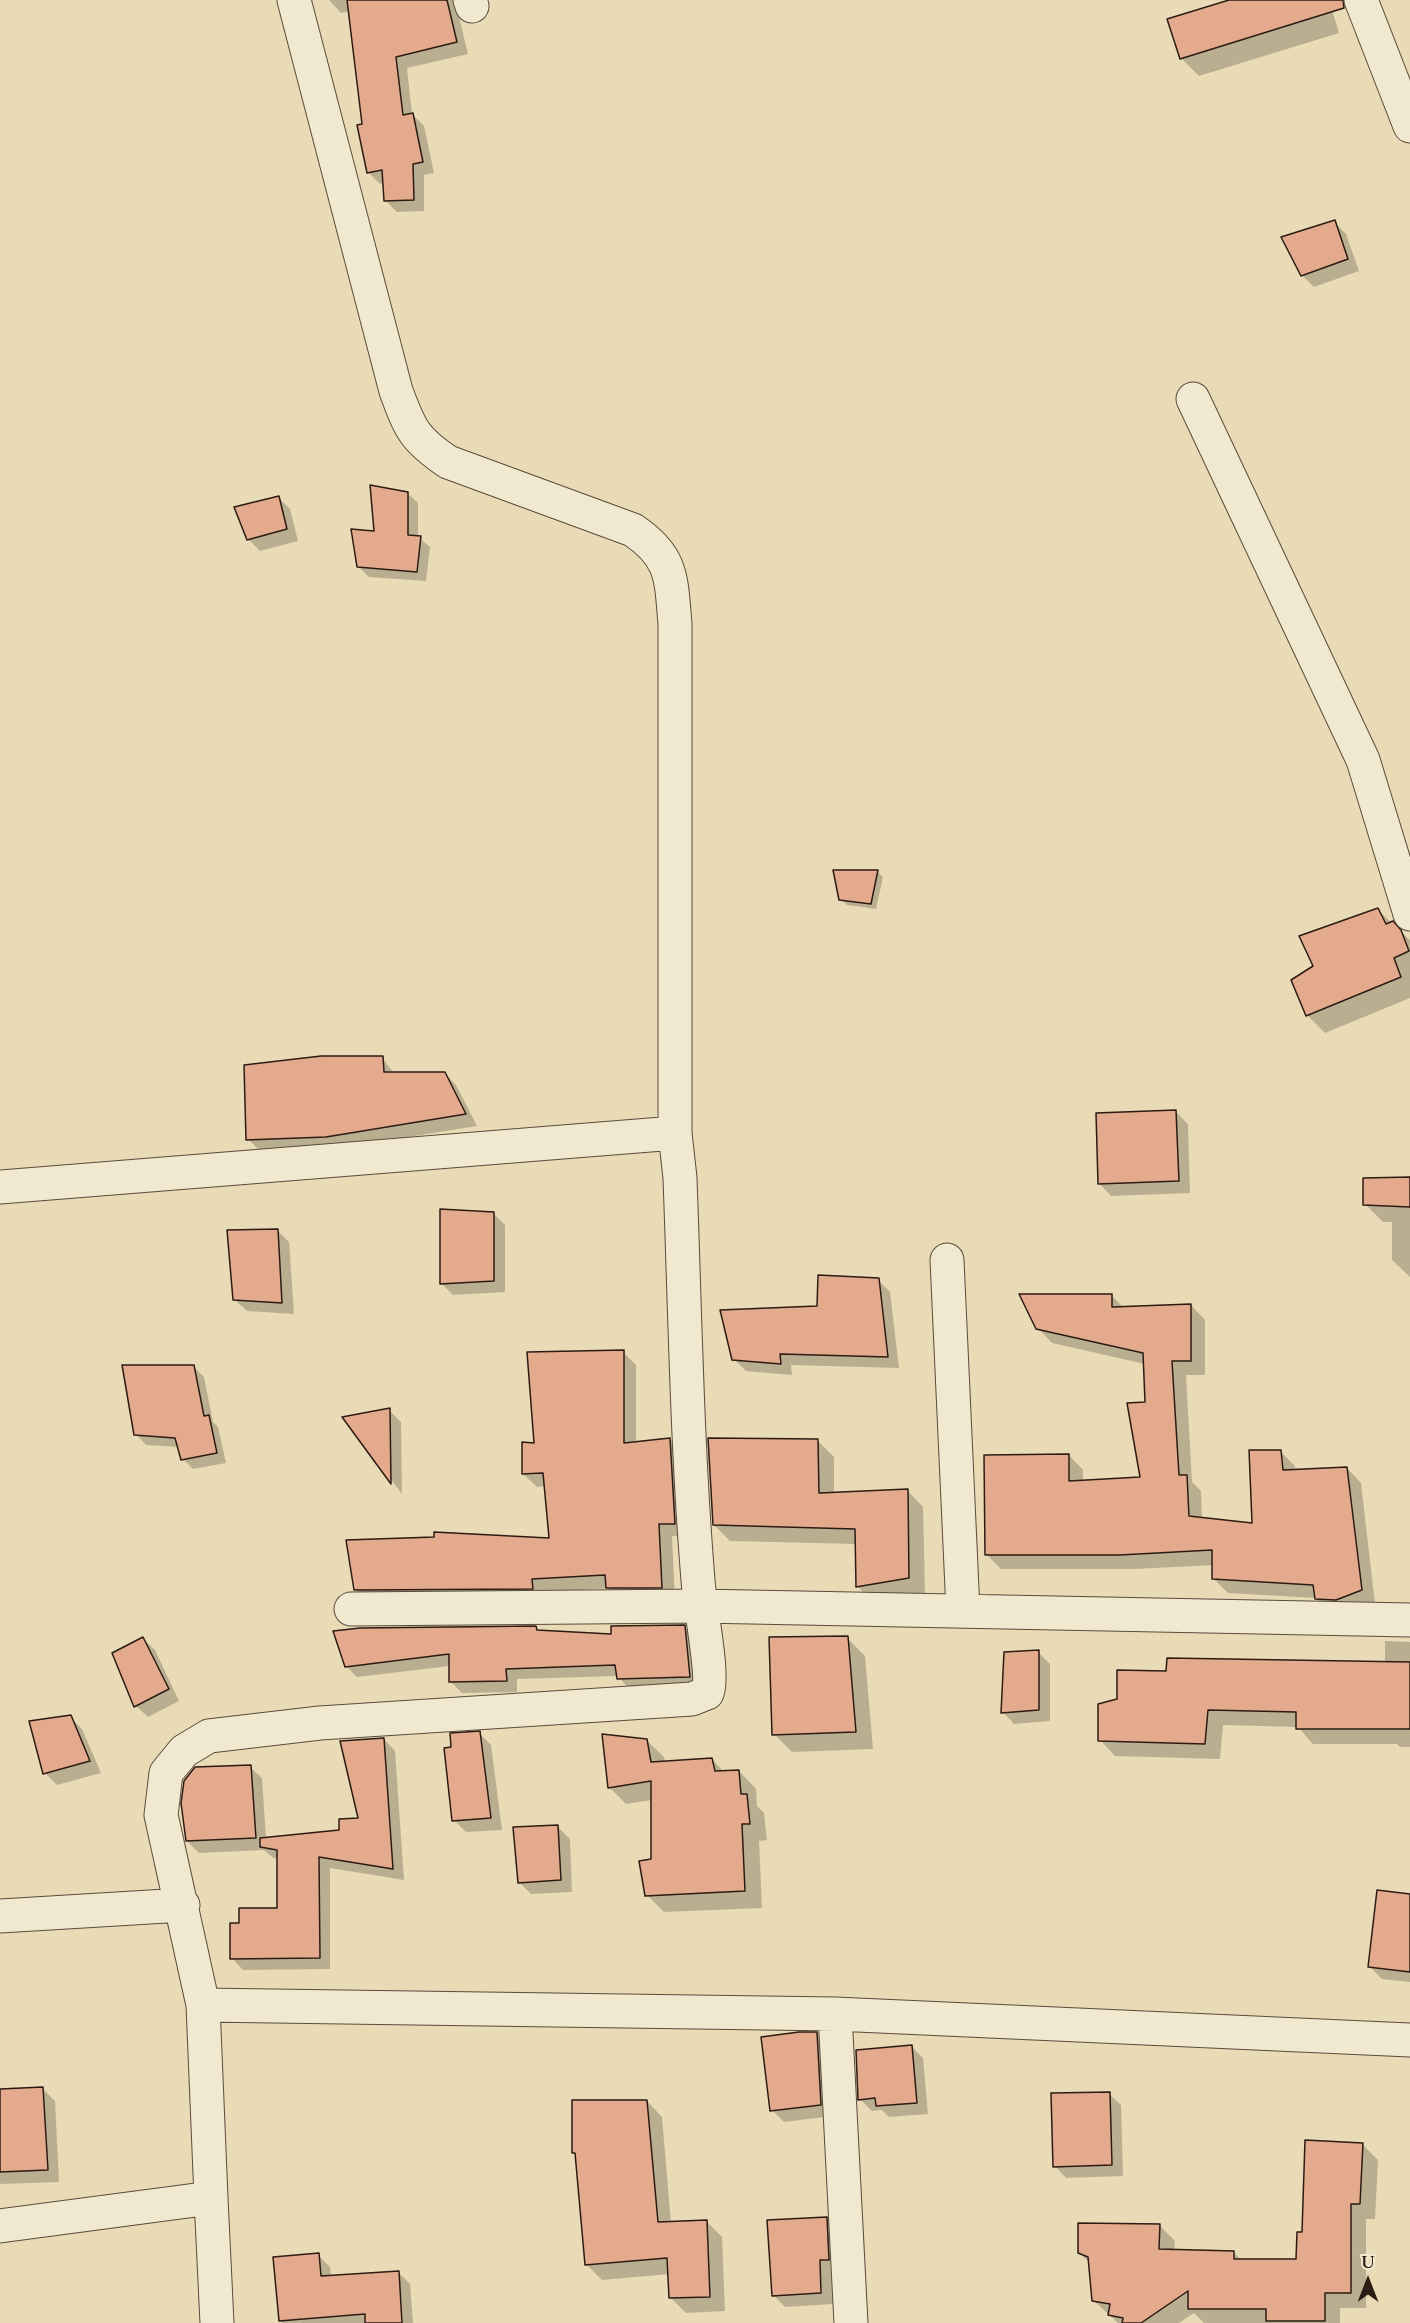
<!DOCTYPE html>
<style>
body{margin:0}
#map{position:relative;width:1410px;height:2323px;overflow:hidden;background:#e8dbb5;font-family:Cardo,serif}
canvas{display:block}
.north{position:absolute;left:1338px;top:2251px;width:60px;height:60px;-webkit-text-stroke:4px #f0e8cf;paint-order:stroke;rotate:0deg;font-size:16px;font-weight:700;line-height:24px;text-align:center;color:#2b1b13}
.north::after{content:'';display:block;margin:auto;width:21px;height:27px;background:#2b1b13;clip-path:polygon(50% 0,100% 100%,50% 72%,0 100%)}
</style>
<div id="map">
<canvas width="1410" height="2323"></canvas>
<div class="north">U</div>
</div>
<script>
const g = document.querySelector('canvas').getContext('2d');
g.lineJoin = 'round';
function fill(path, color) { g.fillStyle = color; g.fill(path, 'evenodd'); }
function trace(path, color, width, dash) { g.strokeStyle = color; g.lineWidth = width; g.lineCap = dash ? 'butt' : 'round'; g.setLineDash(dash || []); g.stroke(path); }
fill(new Path2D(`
 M 329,0 L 455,0 L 468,54 L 407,68 L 412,114 L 424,126 L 434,173 L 424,175 L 424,211 L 397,212 L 385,200 L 384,183 L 380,184 L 368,172 L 350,11 L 341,13 Z
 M 1234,0 L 1329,0 L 1339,33 L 1199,76 L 1181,58 Z
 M 1334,222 L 1346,234 L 1359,271 L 1314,287 L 1302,275 Z
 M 407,493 L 418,503 L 418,537 L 430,547 L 426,581 L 369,577 L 359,567 L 376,533 Z
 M 278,497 L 290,509 L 298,541 L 260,551 L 248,539 Z
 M 877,871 L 883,877 L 876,909 L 847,905 L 841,899 Z
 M 1377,909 L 1410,940 L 1410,998 L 1325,1033 L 1307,1015 L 1315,967 Z
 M 382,1058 L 394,1073 L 444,1073 L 456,1085 L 477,1126 L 339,1148 L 260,1151 L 248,1139 Z
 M 1176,1112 L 1188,1124 L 1190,1193 L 1111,1196 L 1100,1184 Z
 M 1410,1178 L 1410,1277 L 1392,1260 L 1392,1222 L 1383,1222 L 1365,1204 Z
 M 493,1213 L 505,1225 L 505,1292 L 453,1295 L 441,1283 Z
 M 277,1230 L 289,1242 L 294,1314 L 247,1311 L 235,1300 Z
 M 878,1280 L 890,1292 L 899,1368 L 791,1365 L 792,1375 L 746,1371 L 734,1359 L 819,1308 Z
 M 1111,1295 L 1124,1308 L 1191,1305 L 1205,1320 L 1205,1375 L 1186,1375 L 1192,1482 L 1201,1491 L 1202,1519 L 1253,1524 L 1280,1451 L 1295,1466 L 1295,1471 L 1347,1468 L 1361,1483 L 1375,1604 L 1331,1613 L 1316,1598 L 1228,1593 L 1214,1579 L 1214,1565 L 1135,1569 L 1001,1569 L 986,1554 L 1069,1455 L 1083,1470 L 1083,1482 L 1142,1479 L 1147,1403 L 1145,1364 L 1052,1343 L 1038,1328 Z
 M 623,1352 L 636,1365 L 636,1443 L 670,1439 L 683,1453 L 688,1537 L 672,1536 L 675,1600 L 621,1601 L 609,1588 L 369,1603 L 356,1590 L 551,1540 L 546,1486 L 537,1487 L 523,1474 L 536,1445 Z
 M 194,1367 L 204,1377 L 213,1422 L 218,1427 L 226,1463 L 193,1469 L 183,1459 L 179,1447 L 146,1445 L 136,1434 Z
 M 389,1410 L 401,1422 L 402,1494 L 345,1418 Z
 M 818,1441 L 834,1457 L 834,1494 L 908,1491 L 923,1507 L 925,1593 L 873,1602 L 858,1587 L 857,1544 L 730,1541 L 714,1525 Z
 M 684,1626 L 696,1638 L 701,1688 L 629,1689 L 618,1676 L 517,1679 L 517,1692 L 462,1693 L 451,1682 L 450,1666 L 357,1677 L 346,1666 L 536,1628 L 540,1632 L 613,1635 Z
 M 847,1638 L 865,1656 L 873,1749 L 792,1752 L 774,1734 Z
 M 143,1639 L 155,1650 L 179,1701 L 148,1717 L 136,1706 Z
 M 1385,1641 L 1410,1642 L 1410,1747 L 1400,1747 L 1397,1744 L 1313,1744 L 1298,1727 L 1223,1725 L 1220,1759 L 1115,1756 L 1100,1740 L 1119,1700 L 1168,1673 L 1385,1663 Z
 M 1038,1652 L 1050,1664 L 1050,1721 L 1014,1724 L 1003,1712 Z
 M 70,1717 L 82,1729 L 101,1773 L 57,1785 L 45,1773 Z
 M 479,1733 L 491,1745 L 502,1830 L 466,1832 L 454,1820 Z
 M 384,1739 L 395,1751 L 404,1880 L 330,1868 L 330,1969 L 243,1970 L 232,1958 L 241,1925 L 279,1909 L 279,1859 L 273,1858 L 264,1850 L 199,1853 L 187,1841 L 250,1767 L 262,1778 L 266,1839 L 341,1832 L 360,1820 Z
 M 646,1740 L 664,1757 L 665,1762 L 712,1759 L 724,1772 L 739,1771 L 756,1789 L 757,1806 L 764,1813 L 767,1840 L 759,1841 L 762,1908 L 664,1912 L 646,1894 L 652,1861 L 652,1800 L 626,1804 L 609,1787 Z
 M 558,1827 L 570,1839 L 572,1892 L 531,1894 L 519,1882 Z
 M 1410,1895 L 1410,1982 L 1382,1979 L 1370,1967 Z
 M 817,2034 L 828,2046 L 832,2116 L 784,2122 L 772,2110 Z
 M 911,2046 L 923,2058 L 928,2114 L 889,2117 L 882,2110 L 872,2111 L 860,2099 Z
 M 43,2089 L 55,2101 L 59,2182 L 0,2184 L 0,2091 Z
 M 1109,2094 L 1121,2105 L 1123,2176 L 1066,2178 L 1055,2166 Z
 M 647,2101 L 662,2117 L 671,2223 L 706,2221 L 722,2237 L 725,2311 L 686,2313 L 671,2298 L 670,2274 L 602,2280 L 586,2264 L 577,2156 L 574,2153 Z
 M 1362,2144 L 1378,2160 L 1375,2219 L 1366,2219 L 1366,2308 L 1340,2308 L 1340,2323 L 1204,2323 L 1194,2313 L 1179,2323 L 1118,2323 L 1093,2300 L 1090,2263 L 1079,2253 L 1159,2225 L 1175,2241 L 1174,2251 L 1233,2252 L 1242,2261 L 1298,2261 L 1303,2234 Z
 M 826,2218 L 838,2230 L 840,2271 L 831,2272 L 833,2304 L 785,2307 L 773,2295 Z
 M 318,2255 L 330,2267 L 331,2277 L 399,2273 L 410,2284 L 413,2323 L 283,2323 L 280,2321 Z`), '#0003');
const building = new Path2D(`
 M 347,0 L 447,0 L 457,42 L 396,57 L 403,115 L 413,113 L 423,162 L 413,164 L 414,200 L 384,201 L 382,170 L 367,173 L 357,125 L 362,124 Z
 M 1229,0 L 1343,0 L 1344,8 L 1180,59 L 1167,19 Z
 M 1335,220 L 1348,259 L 1301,276 L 1281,237 Z
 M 370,485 L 408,492 L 408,535 L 421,536 L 417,572 L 357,567 L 351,529 L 374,531 Z
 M 279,496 L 287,529 L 247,540 L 234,507 Z
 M 833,870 L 878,870 L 871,904 L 839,900 Z
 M 1378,908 L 1386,924 L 1393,921 L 1401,930 L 1409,951 L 1394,958 L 1401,977 L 1306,1016 L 1291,980 L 1313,966 L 1299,936 Z
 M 321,1056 L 383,1056 L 384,1072 L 445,1072 L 466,1114 L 326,1137 L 246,1140 L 244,1065 Z
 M 1176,1110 L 1179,1181 L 1098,1184 L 1096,1113 Z
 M 1410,1177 L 1410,1207 L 1363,1205 L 1363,1178 Z
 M 440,1209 L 494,1212 L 494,1281 L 440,1284 Z
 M 278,1229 L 282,1303 L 233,1300 L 227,1230 Z
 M 818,1275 L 879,1278 L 888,1357 L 780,1354 L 781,1364 L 732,1360 L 720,1310 L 817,1306 Z
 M 1019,1294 L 1112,1294 L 1112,1307 L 1191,1304 L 1191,1361 L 1172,1361 L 1179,1475 L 1187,1475 L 1189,1516 L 1252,1523 L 1249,1450 L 1281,1450 L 1283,1470 L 1347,1467 L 1362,1590 L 1336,1600 L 1315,1599 L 1313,1585 L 1212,1579 L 1212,1550 L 1120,1555 L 985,1555 L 984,1455 L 1069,1454 L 1069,1481 L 1140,1477 L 1127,1403 L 1145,1402 L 1143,1353 L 1036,1329 Z
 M 624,1350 L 624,1443 L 670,1438 L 675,1524 L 659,1524 L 662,1588 L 606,1588 L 605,1575 L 532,1579 L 533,1589 L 354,1590 L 346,1540 L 434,1537 L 434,1532 L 549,1538 L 543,1473 L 522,1474 L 522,1442 L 534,1443 L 527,1352 Z
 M 122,1365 L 194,1365 L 204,1416 L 209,1415 L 217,1453 L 181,1460 L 175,1438 L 134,1435 Z
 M 390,1408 L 391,1484 L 342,1417 Z
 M 708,1438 L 818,1439 L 819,1493 L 908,1489 L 909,1578 L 856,1587 L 855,1529 L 713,1525 Z
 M 685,1625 L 690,1677 L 617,1679 L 615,1665 L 506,1669 L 507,1681 L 449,1682 L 449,1654 L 345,1667 L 333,1631 L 360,1628 L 536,1626 L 537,1630 L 611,1634 L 611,1626 Z
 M 848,1636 L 856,1732 L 772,1735 L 769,1637 Z
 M 143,1637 L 169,1689 L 134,1707 L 112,1653 Z
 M 1039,1650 L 1039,1710 L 1001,1713 L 1004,1652 Z
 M 1167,1658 L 1410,1662 L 1410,1729 L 1296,1729 L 1296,1712 L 1208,1710 L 1205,1744 L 1098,1741 L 1098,1704 L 1117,1699 L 1117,1670 L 1166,1671 Z
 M 71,1715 L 90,1761 L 43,1774 L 29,1721 Z
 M 480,1731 L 491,1818 L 452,1821 L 444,1748 L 451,1747 L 450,1733 Z
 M 602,1734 L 647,1739 L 651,1762 L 712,1758 L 715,1771 L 739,1770 L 741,1794 L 747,1794 L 750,1824 L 742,1824 L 745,1891 L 645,1896 L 639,1861 L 651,1859 L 651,1781 L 608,1788 Z
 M 384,1738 L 393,1869 L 319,1857 L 320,1958 L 230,1959 L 230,1923 L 239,1923 L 239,1908 L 277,1908 L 277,1850 L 260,1847 L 260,1838 L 339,1830 L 339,1819 L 358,1818 L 340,1741 Z
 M 251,1765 L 256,1838 L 186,1841 L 181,1803 L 184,1781 L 195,1767 Z
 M 558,1825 L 561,1880 L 518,1883 L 513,1827 Z
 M 1377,1890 L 1410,1894 L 1410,1972 L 1368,1967 Z
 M 799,2032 L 817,2032 L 821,2105 L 770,2111 L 761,2037 Z
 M 912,2045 L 917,2103 L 876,2106 L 875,2098 L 858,2100 L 856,2050 Z
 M 43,2087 L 48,2170 L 0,2172 L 0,2089 Z
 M 1110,2092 L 1112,2165 L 1053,2167 L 1051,2093 Z
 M 572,2100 L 647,2100 L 658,2222 L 707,2220 L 710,2297 L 669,2298 L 667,2258 L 585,2265 L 575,2153 L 572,2153 Z
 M 1305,2140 L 1363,2143 L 1360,2204 L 1351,2204 L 1351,2293 L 1325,2293 L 1325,2321 L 1266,2321 L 1266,2309 L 1188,2309 L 1188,2291 L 1141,2323 L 1122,2323 L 1123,2318 L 1108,2315 L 1110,2304 L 1092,2301 L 1088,2257 L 1078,2253 L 1078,2223 L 1160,2224 L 1159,2249 L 1234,2251 L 1234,2259 L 1296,2259 L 1297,2232 L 1302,2232 Z
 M 827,2217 L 829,2260 L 820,2260 L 821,2293 L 772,2296 L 767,2220 Z
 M 319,2253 L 321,2276 L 399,2271 L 402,2323 L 365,2323 L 365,2314 L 279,2321 L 273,2257 Z`);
fill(building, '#e4aa8d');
trace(building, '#2b1b13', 1.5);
const street = new Path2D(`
 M 294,0 L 396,391 C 410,429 414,439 448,462 L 633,530 C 673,557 671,578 675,624 L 675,1133
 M 470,0 L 472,6
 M 1361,0 L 1410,126
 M 1193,399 L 1363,760 L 1410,914
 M 0,1187 L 675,1133 L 680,1178 C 685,1312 687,1447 698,1580 C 699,1602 715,1679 707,1693 L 692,1699 L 320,1723 L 209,1736 L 184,1751 L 166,1773 L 161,1815 L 203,2005 L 211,2198 L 0,2226
 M 947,1260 L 963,1611
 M 351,1609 L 700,1606 L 1410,1620
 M 0,1916 L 183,1905
 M 203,2005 L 835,2014 L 1410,2040
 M 835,2014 L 851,2323
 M 211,2198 L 217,2323`);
trace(street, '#5a4b3c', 35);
trace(street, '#f0e8cf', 33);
</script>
